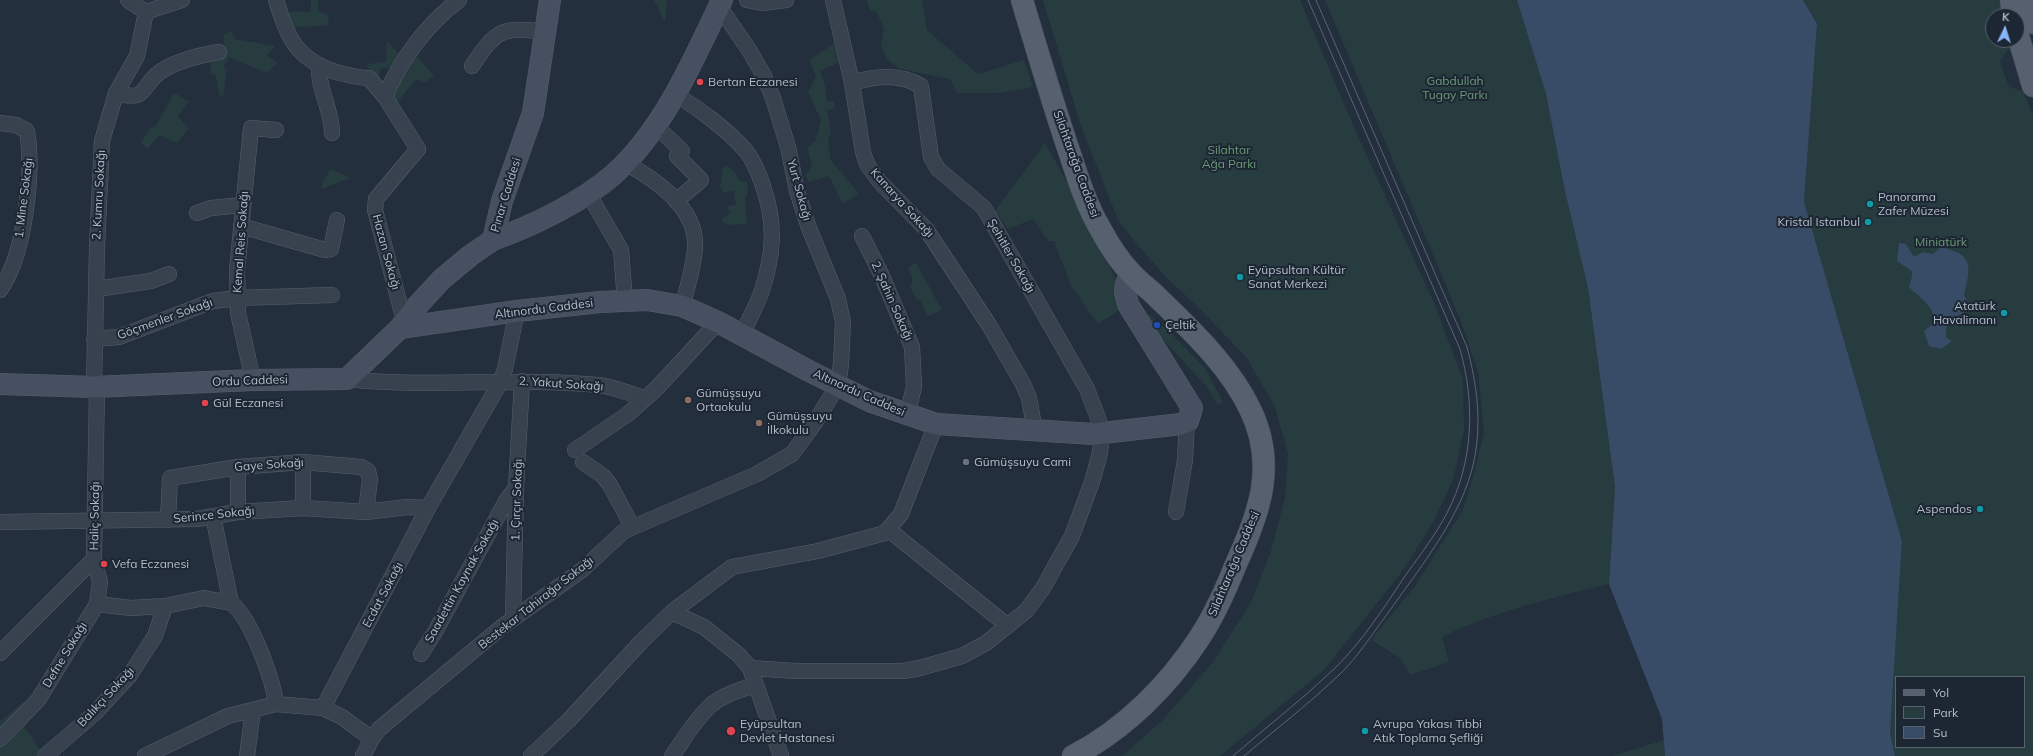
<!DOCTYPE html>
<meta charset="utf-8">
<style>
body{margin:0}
#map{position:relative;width:2033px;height:756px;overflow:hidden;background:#242f3e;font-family:Mulish,sans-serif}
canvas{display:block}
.legend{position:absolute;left:1895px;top:676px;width:130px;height:72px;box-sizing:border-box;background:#1d2633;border:1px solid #59626f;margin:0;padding:5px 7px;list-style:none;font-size:12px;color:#b4bcc9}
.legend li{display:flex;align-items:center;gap:8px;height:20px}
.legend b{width:20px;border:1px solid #59626f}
.north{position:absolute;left:1985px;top:8px;width:40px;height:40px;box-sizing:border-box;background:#1d2633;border:1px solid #59626f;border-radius:50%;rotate:4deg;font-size:11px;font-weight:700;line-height:16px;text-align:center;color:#b4bcc9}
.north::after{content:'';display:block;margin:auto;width:14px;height:18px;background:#8ab4f8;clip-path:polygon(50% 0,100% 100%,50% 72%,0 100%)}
</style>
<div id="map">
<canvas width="2033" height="756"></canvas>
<ul class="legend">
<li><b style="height:5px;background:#56606e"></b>Yol</li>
<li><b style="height:11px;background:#263c3f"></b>Park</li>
<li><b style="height:11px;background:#394c67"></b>Su</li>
</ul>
<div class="north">K</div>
</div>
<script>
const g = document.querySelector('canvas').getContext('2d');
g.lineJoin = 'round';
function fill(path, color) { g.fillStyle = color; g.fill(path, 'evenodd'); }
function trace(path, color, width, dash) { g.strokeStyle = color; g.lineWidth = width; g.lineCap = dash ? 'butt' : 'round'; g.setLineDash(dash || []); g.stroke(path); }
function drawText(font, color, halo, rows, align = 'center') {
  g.font = font + ' Mulish,sans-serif'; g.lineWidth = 4; g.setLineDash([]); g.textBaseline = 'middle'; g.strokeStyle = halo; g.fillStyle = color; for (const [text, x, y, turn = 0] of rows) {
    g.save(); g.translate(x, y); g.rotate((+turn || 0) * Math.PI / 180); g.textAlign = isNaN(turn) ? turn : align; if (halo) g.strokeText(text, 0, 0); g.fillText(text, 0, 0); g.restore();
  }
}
fill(new Path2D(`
 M 311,0 L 318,0 L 319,12 L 327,14 L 329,23 L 326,26 L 293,27 L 288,19 L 290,11 L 311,12 Z
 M 654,0 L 667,0 L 665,22 Z
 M 867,0 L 922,0 L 927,30 L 978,74 L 1024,60 L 1033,87 L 997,93 L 957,93 L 950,79 L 899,69 L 887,59 L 881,45 L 884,29 L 876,11 L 870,11 Z
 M 1043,0 L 1300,0 L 1353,125 L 1434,303 L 1463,379 L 1464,430 L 1453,480 L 1433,523 L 1401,573 L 1324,670 L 1220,756 L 1122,756 L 1163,720 L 1213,662 L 1251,602 L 1271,551 L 1285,498 L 1288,454 L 1275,407 L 1247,358 L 1201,310 L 1167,278 L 1136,243 L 1118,220 L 1081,126 Z
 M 1325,0 L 1517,0 L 1546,94 L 1588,288 L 1615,487 L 1609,584 C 1552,598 1495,611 1442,637 L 1449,662 L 1410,675 L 1400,658 L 1371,640 L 1415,586 L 1463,510 L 1475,470 L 1484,432 L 1478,372 L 1461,321 Z
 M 1803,0 L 2003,0 L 2005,16 L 1993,16 L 1993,40 L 2007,40 L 2008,50 L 2000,61 L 2009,87 L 2023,91 L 2033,115 L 2033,756 L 1895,756 L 1890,733 L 1902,541 L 1804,202 L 1817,24 ZM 1896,677 L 2024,677 L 2024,747 L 1896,747 Z
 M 232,31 L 235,39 L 275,46 L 267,55 L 278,63 L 266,73 L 229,57 L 223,67 L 227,70 L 223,96 L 219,95 L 216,76 L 210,74 L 212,57 L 223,54 L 224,35 Z
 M 387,40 L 398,53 L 395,67 L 380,68 L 378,81 L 372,79 L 367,64 L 386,62 Z
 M 834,43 L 839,62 L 820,71 L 826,89 L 826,101 L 834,102 L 835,108 L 827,110 L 831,131 L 828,142 L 831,160 L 859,194 L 843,204 L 829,176 L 809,182 L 805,175 L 812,166 L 807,148 L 816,140 L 821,120 L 808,92 L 816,77 L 810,60 Z
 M 418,57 L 434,76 L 425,83 L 416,79 L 396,104 L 392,90 L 408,61 Z
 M 174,93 L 189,101 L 178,117 L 189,129 L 177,143 L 159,135 L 148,149 L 141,143 L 150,128 L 155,127 Z
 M 1045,143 L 1067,182 L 1079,211 L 1116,279 L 1122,308 L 1098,324 L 1071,286 L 1054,241 L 1048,241 L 1033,219 L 1008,229 L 995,211 Z
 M 728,166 L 735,173 L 739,181 L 747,182 L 748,192 L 745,199 L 747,224 L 726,225 L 721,219 L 730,213 L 727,206 L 736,205 L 734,191 L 723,192 L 720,186 L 723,168 Z
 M 331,169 L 350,178 L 322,189 L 322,183 Z
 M 916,263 L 942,310 L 928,316 L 920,300 L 917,301 L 910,286 L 913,281 L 908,267 Z
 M 1132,300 L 1170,332 L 1205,368 L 1223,402 L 1218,405 L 1206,386 L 1149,324 Z
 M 32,696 L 43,703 L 24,727 L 45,756 L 0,756 L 0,721 Z
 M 1664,740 L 1665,756 L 1612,756 Z`), '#263c3f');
fill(new Path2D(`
 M 1517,0 L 1803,0 L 1817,24 L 1804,202 L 1902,541 L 1890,733 L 1895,756 L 1665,756 L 1662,719 L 1609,584 L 1615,487 L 1588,288 L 1565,191 L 1546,94 Z
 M 1899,243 L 1906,244 L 1914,257 L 1923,252 L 1933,254 L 1941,247 C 1974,255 1971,266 1964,295 L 1971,308 C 1958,317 1944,319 1946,337 L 1952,341 L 1941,349 L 1929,346 L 1924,331 L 1934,323 C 1936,307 1919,297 1909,287 L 1912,277 L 1912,271 L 1897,261 Z`), '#394c67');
const street = new Path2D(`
 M 128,0 L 146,12
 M 276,0 C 288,38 296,59 336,72 C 347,75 357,78 369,78 L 385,97 L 418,149 L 376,199 L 375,210 L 402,313 L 407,321
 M 747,0 L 762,3 L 786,0
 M 833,0 L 852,83 L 863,152 L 867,164 L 879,181 L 926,229 L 989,325 L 1023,384 L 1029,398 L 1035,431
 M 146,12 L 182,0
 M 319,66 C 318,90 332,110 332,133
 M 472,66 C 496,30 502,26 544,32
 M 116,93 C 151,103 140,83 163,70 C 179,60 201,55 219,52
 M 675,94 C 698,108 728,130 746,151 C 754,161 759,174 763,186 C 776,224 774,255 761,293 C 756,307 748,321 742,335
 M 385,97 C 400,60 427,24 459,0
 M 0,123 L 16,125 L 27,131 C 34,172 25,255 0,290
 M 655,125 L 682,151 L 677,156 L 701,180 L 676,201
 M 626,163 C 657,181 698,208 695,249 C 693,269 688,287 682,306
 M 588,193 L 621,250 L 625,301
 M 197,213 L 211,208 L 243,205
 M 241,226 L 325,250 L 331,249 L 337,220
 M 862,236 L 881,274 L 912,347 L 914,387 L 907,415
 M 96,289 L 151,281 L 169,274
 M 94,339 L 119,337 L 213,301 L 237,298 L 332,295
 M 347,379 C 430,388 514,377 598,385 C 613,386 630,394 644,398
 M 253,380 L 238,313 L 237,270 L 251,128 L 276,130
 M 94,387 L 97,246 L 102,141 L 116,93 L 137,56 L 146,12
 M 575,450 L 628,414 L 656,389 L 718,322
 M 583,462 L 603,476 L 610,485 L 632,526
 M 303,508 L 303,462
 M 238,512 L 238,467
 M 1176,512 L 1185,460 L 1187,421
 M 213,516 L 231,603 C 251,617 273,680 276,704
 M 168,520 L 170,478 L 238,467 L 303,462 L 361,467 L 368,471 L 370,479 L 366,512
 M 0,522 L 197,519 L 238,512 L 303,508 L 366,512 L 407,507 L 428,508
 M 889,530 L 1008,626
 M 97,604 L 131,608 L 165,606 L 204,598 L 231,603
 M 672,612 L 704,627 L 739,655 L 750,668 L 781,756
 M 513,619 L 516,488 L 522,381
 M 0,653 L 94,559 L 97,387
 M 421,654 L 435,632 L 506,501 L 516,488
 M 750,668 L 796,671 L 903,671 L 920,668 L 962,656 L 986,643 L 1026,611 L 1043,588 L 1072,536 L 1092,482 L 1100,453 L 1102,434 L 1098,418 L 1087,389 L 984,208 L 938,169 L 931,157 L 921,86 C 899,73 875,76 852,83
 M 323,708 L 342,717 L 372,739
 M 0,739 L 38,700 L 97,604 L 100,582 L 94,559
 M 45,756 L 95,713 L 130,675 L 155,636 L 165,606
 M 145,756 L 228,716 L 276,704 L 323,708 L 428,508 L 501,381 L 505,369 L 517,311
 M 247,756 L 253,710
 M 363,756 L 372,739 L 379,729 L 503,626 L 582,570 L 624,531 L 757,474 L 792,454 L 814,424 L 838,385 L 841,364 L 843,322 L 838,299 L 809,228 L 797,191 L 788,147 L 773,98 L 764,76 L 749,50 L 719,6
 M 531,756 L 569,720 L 641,642 L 672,612 L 732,567 L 818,551 L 885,533 L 901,514 L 936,424
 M 672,756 C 684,739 695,720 710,706 C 722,695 740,690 755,685`);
const secondary = new Path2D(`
 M 493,240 C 532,226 582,202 613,175 C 663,131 694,59 722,0
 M 400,328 L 517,311 L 600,302 L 647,300 L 682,306 L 718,322 L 809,371 L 869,401 L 936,424 L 1094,434 L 1181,424 L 1188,421 L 1192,408 L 1129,306 C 1124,293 1123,286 1131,274
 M 0,384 L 94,387 L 253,380 L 347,379 L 400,328 L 417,306 L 442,279 L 471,255 L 493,240 L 502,201 L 533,113 L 550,0`);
const primary = new Path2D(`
 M 1022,0 C 1037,50 1052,101 1069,151 C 1078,178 1086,205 1101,230 C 1109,245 1120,262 1132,274 C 1139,282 1148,288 1155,295 C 1190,329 1229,365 1250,409 C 1277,464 1260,512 1236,564 C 1226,589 1215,614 1200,637 C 1169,685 1124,730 1073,756
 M 2011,0 L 2013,16
 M 2029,0 L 2033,23
 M 2017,32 L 2033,86`);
trace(street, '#565f6c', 16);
trace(secondary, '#565f6c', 22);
trace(primary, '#414a57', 23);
trace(street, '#38414e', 15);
trace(secondary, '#465061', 21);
trace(primary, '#56606e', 22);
trace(new Path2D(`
 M 1233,756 C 1266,727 1302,700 1334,669 C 1363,641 1385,606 1407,573 C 1421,554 1436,534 1447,513 C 1474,461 1475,403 1460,349 L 1308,0
 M 1244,756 C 1276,729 1309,704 1339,675 C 1358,657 1372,634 1388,613 C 1419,569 1463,515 1474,461 C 1482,422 1477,385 1467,347 L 1316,0`), '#5a6575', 1);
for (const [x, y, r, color] of [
 [700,82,4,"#e0444e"],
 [1870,204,4,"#0f9aa8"],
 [1868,222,4,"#0f9aa8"],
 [1240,277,4,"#0f9aa8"],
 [2004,313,4,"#0f9aa8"],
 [1157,325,4,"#1a4fb4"],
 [688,400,4,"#8d6e63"],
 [205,403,4,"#e0444e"],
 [759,423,4,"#8d6e63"],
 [966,462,4,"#6b7280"],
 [1980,509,4,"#0f9aa8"],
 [104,564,4,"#e0444e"],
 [731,731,5,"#e0444e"],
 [1365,731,4,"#0f9aa8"]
]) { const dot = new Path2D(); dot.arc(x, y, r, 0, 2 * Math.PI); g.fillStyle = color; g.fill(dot); trace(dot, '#1d2633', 1.5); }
drawText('12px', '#6b9a76', '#1d2633', [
 ["Gabdullah",1455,81],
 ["Tugay Parkı",1455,95],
 ["Silahtar",1229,150],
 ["Ağa Parkı",1229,164],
 ["Miniatürk",1941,242]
]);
drawText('12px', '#b4bcc9', '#1d2633', [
 ["Bertan Eczanesi",708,82],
 ["Panorama",1878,197],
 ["Zafer Müzesi",1878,211],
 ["Kristal Istanbul",1860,222,"right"],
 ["Eyüpsultan Kültür",1248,270],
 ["Sanat Merkezi",1248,284],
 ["Atatürk",1996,306,"right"],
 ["Havalimanı",1996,320,"right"],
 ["Çeltik",1165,325],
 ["Gümüşsuyu",696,393],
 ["Ortaokulu",696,407],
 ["Gül Eczanesi",213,403],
 ["Gümüşsuyu",767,416],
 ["İlkokulu",767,430],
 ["Gümüşsuyu Cami",974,462],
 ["Aspendos",1972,509,"right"],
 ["Vefa Eczanesi",112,564],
 ["Eyüpsultan",740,724],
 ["Devlet Hastanesi",740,738],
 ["Avrupa Yakası Tıbbi",1373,724],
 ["Atık Toplama Şefliği",1373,738]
], 'left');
drawText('12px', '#b4bcc9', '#1d2633', [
 ["Silahtarağa Caddesi",1076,164,70],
 ["Yurt Sokağı",799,190,75],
 ["2. Kumru Sokağı",99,195,-87],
 ["Pınar Caddesi",506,195,-73],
 ["1. Mine Sokağı",24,198,-83],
 ["Kanarya Sokağı",902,203,48],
 ["Kemal Reis Sokağı",241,242,-86],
 ["Hazan Sokağı",386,252,75],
 ["Şehitler Sokağı",1011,256,60],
 ["2. Şahin Sokağı",892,301,66],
 ["Altınordu Caddesi",544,309,-7],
 ["Göçmenler Sokağı",165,319,-20],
 ["Ordu Caddesi",250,381,-2],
 ["2. Yakut Sokağı",561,384,4],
 ["Altınordu Caddesi",859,393,24],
 ["Gaye Sokağı",269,465,-4],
 ["1. Çırçır Sokağı",517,500,-88],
 ["Serince Sokağı",214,515,-6],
 ["Haliç Sokağı",95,516,-89],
 ["Silahtarağa Caddesi",1234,564,-67],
 ["Saadettin Kaynak Sokağı",462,581,-61],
 ["Ecdat Sokağı",383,595,-62],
 ["Bestekar Tahirağa Sokağı",536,603,-38],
 ["Defne Sokağı",65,655,-59],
 ["Balıkçı Sokağı",106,697,-47]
]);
</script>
